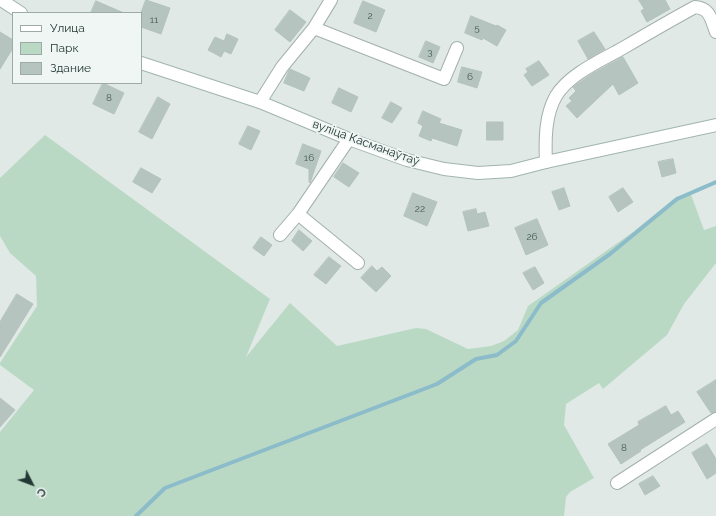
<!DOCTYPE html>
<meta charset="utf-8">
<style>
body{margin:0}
#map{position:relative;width:716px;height:516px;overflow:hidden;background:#e0e9e6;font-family:Raleway,sans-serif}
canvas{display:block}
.legend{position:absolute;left:12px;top:12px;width:130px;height:72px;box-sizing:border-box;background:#f0f6f4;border:1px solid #9eaaa7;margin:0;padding:5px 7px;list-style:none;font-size:12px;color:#223834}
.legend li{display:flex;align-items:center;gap:8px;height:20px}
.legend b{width:20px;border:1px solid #9eaaa7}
.north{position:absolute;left:12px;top:464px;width:40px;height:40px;-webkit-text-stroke:3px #f0f6f4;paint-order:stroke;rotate:132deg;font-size:11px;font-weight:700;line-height:16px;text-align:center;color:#223834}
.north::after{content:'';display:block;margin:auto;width:14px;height:18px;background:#223834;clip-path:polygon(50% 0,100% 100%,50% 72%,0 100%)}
</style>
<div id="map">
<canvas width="716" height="516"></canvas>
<ul class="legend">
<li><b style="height:5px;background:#fff"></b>Улица</li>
<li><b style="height:11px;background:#bad9c5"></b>Парк</li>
<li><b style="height:11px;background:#b5c4bf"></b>Здание</li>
</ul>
<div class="north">С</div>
</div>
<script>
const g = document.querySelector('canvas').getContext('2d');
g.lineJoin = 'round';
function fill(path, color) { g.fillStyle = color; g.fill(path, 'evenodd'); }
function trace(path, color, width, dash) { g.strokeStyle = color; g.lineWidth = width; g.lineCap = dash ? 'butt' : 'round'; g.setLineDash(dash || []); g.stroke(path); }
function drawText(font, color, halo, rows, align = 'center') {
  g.font = font + ' Raleway,sans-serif'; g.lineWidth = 3.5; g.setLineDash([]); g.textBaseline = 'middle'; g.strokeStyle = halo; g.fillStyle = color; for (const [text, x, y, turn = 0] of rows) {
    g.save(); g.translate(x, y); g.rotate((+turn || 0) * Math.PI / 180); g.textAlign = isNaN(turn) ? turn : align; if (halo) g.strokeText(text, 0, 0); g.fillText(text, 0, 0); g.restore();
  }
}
fill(new Path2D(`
 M 45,135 L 270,299 L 246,357 L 290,303 L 337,346 L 416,328 L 426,329 L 468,349 L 491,346 L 504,341 L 518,330 L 528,306 L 633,232 L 676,197 L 690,192 L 704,230 L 716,226 L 716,263 L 684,304 L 667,335 L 603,389 L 599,383 L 566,404 L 564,425 L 594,478 L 570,492 L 566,497 L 564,516 L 0,516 L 0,432 L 34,390 L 0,365 L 0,363 L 37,306 L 36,276 L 10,253 L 0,236 L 0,178 Z`), '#bad9c5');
trace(new Path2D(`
 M 136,516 L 165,488 L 437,384 L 476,359 L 497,355 L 516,341 L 541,303 L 610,254 L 677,199 L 716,182`), '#8cbcca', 4);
const building = new Path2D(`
 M 146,0 L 170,8 L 161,34 L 141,27 L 141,13 Z
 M 639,0 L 665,0 L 670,9 L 647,22 L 641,11 L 644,9 Z
 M 96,1 L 124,13 L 91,13 Z
 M 363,1 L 385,10 L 376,32 L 354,23 Z
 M 290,10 L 306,22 L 290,42 L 275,30 Z
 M 471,16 L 496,26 L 497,25 L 506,30 L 497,46 L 483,38 L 482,40 L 465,33 Z
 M 0,32 L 13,40 L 13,48 L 0,69 Z
 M 594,32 L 605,49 L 588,59 L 578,41 Z
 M 227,34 L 238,39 L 231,54 L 224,51 L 221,57 L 208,50 L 215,37 L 224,41 Z
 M 426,41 L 440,47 L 433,63 L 419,57 Z
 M 623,57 L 638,83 L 619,95 L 613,84 L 577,118 L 566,106 L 572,101 L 569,98 L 576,91 L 573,87 L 590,75 Z
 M 539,61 L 549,75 L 532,86 L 524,75 L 528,72 L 526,69 Z
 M 462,67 L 482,72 L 477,88 L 458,82 Z
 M 290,69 L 310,78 L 304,91 L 284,83 Z
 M 103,83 L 124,93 L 114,114 L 93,104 Z
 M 339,88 L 358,97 L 351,112 L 332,103 Z
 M 158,97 L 170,104 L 152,139 L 139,132 Z
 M 391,102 L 402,108 L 392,123 L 382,118 Z
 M 423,111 L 441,119 L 439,123 L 462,130 L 457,146 L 432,138 L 431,141 L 419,136 L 423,126 L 418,123 Z
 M 487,122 L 503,122 L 503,140 L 487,140 Z
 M 248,126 L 260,131 L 251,150 L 239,144 Z
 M 303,144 L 321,151 L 310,183 L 309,182 L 309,169 L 296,164 Z
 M 673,159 L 676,173 L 662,177 L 658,162 Z
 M 343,163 L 359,173 L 349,187 L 334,177 Z
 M 141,168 L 161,179 L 152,193 L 133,182 Z
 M 564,188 L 570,206 L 559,210 L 552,192 Z
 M 623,188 L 633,202 L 618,212 L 609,197 Z
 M 413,193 L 437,202 L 427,226 L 404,216 Z
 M 476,209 L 477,214 L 485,212 L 489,226 L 468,231 L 463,212 Z
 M 537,219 L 548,245 L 526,255 L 515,228 Z
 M 299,230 L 312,241 L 303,251 L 292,241 Z
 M 261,237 L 272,245 L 264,256 L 253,248 Z
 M 329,257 L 341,266 L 326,284 L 314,275 Z
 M 372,266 L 377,271 L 382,267 L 391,276 L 376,292 L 361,278 Z
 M 535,267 L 544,283 L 533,290 L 523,273 Z
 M 17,294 L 33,304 L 0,357 L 0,322 Z
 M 716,380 L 716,412 L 711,413 L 697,392 Z
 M 0,398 L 15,410 L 0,427 Z
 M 666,406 L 671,415 L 678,411 L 685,422 L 640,450 L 641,451 L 621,464 L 608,444 L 639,425 L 638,422 Z
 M 707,444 L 716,459 L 716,473 L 707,479 L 692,453 Z
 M 653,476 L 660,486 L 645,495 L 639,484 Z`);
fill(building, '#b5c4bf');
trace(building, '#b3c2bd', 1);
const street = new Path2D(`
 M 314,28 L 444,79 L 457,48
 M 260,102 L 282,67 L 314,28 L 331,0
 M 546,162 C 545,140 545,115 556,96 C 569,74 602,60 623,48 C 647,34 671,20 695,7 C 710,8 711,19 716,32
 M 298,214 L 358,263
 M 280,235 L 298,214 L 349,139
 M 617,483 L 716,419`);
const secondary = new Path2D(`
 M 1,0 L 21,13
 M 141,63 L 260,102 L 349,139 L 407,160 L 444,169 L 478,173 L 511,171 L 546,162 L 716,125`);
trace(street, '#a3b0ad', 14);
trace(secondary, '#a0b4ae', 14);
trace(street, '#fff', 12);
trace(secondary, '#fff', 12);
drawText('10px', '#475b57', null, [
 ["2",370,16],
 ["11",154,20],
 ["5",477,28],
 ["3",430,52],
 ["6",470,77],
 ["8",109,98],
 ["16",309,158],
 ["22",420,209],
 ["26",532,237],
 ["8",624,448]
]);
drawText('12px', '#223834', '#f0f6f4', [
 ["вуліца Касманаўтаў",366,143,20]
]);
</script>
